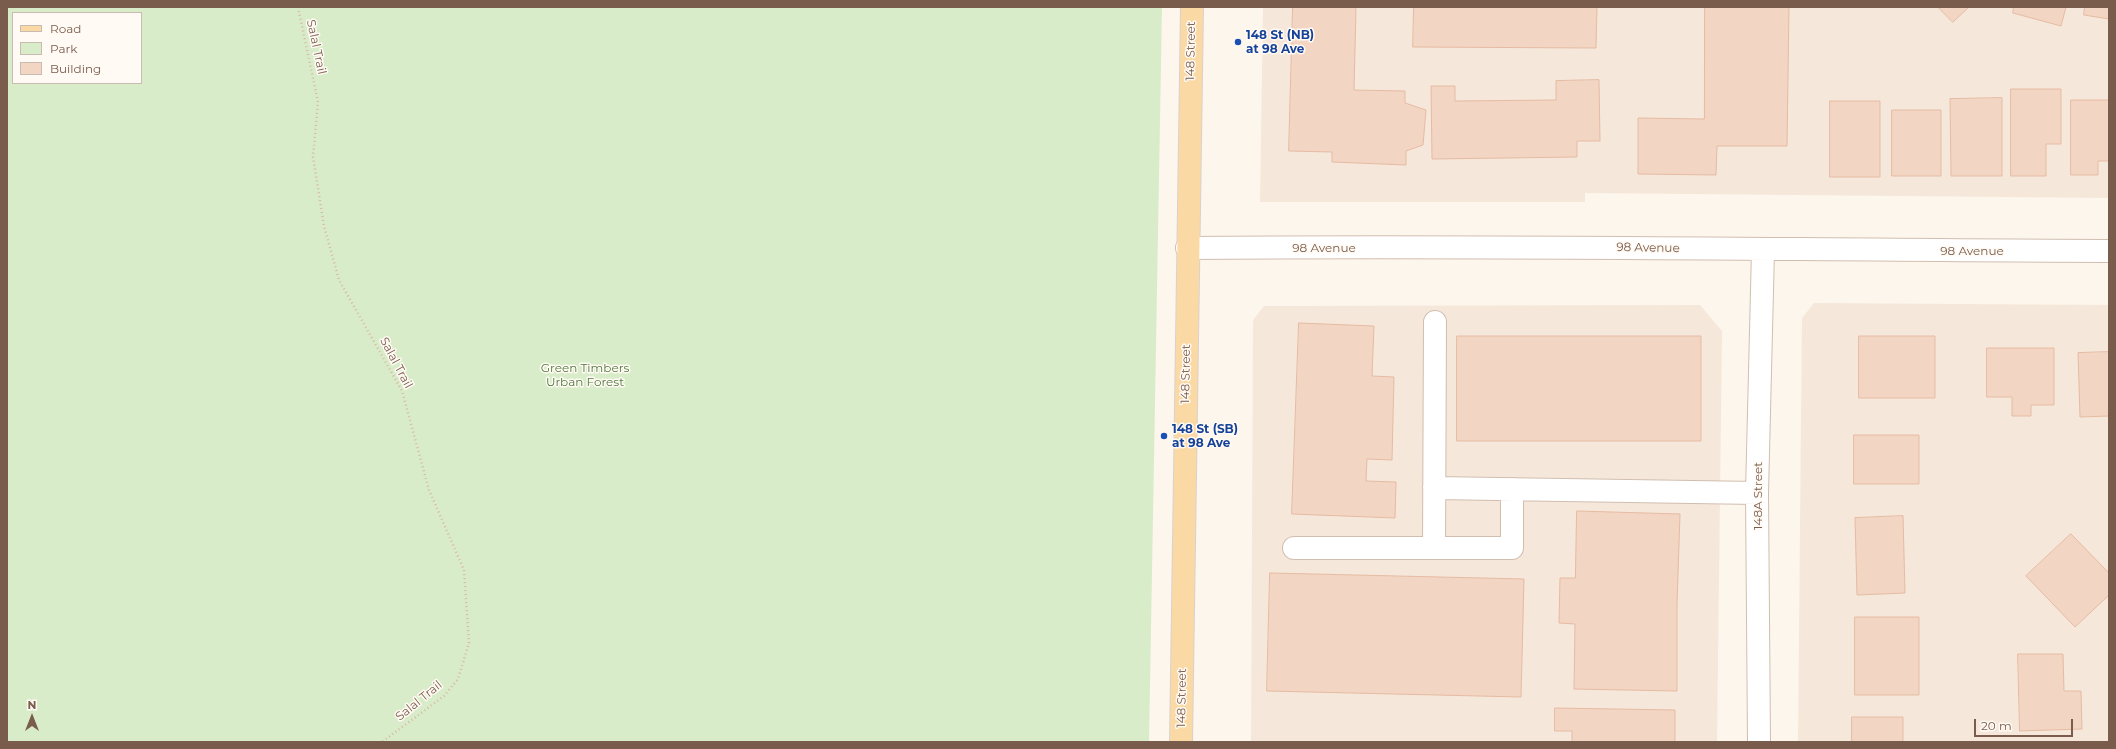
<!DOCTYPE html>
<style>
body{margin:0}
#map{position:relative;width:2116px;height:749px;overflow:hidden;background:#fdf6ec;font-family:Montserrat,sans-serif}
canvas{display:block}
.frame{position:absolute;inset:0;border:8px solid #7a5c4d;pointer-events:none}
.legend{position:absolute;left:12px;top:12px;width:130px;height:72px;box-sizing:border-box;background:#fffaf3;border:1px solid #cabbb1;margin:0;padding:5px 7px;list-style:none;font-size:12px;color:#7a5c4d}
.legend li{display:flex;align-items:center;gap:8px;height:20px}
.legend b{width:20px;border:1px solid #cabbb1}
.north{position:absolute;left:12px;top:697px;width:40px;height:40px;-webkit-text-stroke:3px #fffaf3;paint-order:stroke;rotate:0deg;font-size:11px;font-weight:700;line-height:16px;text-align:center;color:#7a5c4d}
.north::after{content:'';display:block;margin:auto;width:14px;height:18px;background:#7a5c4d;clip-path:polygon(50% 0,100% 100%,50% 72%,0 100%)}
.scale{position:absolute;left:1974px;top:719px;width:99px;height:18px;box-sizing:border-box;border:2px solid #7a5c4d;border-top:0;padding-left:5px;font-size:12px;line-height:14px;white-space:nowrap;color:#7a5c4d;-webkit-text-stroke:3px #fffaf3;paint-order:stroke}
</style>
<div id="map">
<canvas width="2116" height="749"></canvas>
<div class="frame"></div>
<ul class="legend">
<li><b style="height:5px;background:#fbd9a5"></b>Road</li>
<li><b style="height:11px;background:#d8ecc9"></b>Park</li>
<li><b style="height:11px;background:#f3d5c3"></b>Building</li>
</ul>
<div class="north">N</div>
<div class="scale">20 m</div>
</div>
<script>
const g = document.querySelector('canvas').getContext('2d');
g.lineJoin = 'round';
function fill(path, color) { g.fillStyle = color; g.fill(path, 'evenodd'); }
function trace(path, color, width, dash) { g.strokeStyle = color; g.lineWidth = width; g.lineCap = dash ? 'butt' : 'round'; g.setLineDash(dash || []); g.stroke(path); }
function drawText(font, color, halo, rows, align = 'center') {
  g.font = font + ' Montserrat,sans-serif'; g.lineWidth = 3; g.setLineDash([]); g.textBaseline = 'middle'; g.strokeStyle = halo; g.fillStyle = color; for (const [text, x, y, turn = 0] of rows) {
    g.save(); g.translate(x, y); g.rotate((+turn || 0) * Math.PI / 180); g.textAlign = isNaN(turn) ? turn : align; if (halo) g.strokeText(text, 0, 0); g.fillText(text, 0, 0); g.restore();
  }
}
fill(new Path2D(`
 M 1263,7 L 2109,7 L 2109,198 L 1585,193 L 1585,202 L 1260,202 Z
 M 1814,303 L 2109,305 L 2109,742 L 1798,742 L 1802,318 Z
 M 1700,305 L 1722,331 L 1717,742 L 1251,742 L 1253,320 L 1264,306 Z`), '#f5e8da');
fill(new Path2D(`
 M 7,7 L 1162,7 L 1149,742 L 7,742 ZM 13,13 L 141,13 L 141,83 L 13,83 Z`), '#d8ecc9');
const building = new Path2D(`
 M 1293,7 L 1356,7 L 1354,90 L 1405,91 L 1405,103 L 1426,110 L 1423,145 L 1406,151 L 1406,165 L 1332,162 L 1332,152 L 1289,151 Z
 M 1414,7 L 1597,7 L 1596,48 L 1413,47 Z
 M 1705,7 L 1789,7 L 1787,146 L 1717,146 L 1716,175 L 1638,174 L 1638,118 L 1704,119 Z
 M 1938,7 L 1969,7 L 1953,22 Z
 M 2014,7 L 2066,7 L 2061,26 L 2013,13 Z
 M 2085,7 L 2109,7 L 2109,19 L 2084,15 Z
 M 1599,80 L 1600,141 L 1577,141 L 1577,157 L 1432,159 L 1431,86 L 1455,86 L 1455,101 L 1556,100 L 1556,81 Z
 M 2011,89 L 2061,89 L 2061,144 L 2046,144 L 2046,176 L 2011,176 Z
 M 2002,98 L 2002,176 L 1951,176 L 1950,99 Z
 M 2071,100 L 2109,100 L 2109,161 L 2098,161 L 2098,175 L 2071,175 Z
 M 1830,101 L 1880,101 L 1880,177 L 1830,177 Z
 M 1892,110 L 1941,110 L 1941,176 L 1892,176 Z
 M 1299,323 L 1374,326 L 1372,376 L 1394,377 L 1392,460 L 1367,459 L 1366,481 L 1396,482 L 1395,518 L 1292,514 Z
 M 1457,336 L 1701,336 L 1701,441 L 1457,441 Z
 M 1859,336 L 1935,336 L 1935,398 L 1859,398 Z
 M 1987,348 L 2054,348 L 2054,405 L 2031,405 L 2031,416 L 2012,416 L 2012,397 L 1987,397 Z
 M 2109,352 L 2109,416 L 2080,417 L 2078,353 Z
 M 1854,435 L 1919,435 L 1919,484 L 1854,484 Z
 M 1577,511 L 1680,514 L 1677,604 L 1677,691 L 1574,689 L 1575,624 L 1559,623 L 1560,578 L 1575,578 Z
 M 1903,516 L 1905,593 L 1857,595 L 1855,518 Z
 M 2071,534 L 2109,573 L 2109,595 L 2075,627 L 2026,576 Z
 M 1270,573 L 1524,579 L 1521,697 L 1267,691 Z
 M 1855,617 L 1919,617 L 1919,695 L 1855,695 Z
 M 2018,654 L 2063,654 L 2064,691 L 2081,691 L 2082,729 L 2020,731 Z
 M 1555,708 L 1675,710 L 1675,742 L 1572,742 L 1572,731 L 1555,731 Z
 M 1852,717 L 1903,717 L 1903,742 L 1852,742 Z`);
fill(building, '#f3d5c3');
trace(building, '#e6bba3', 1);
const minor = new Path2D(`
 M 1187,248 C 1494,245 1802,250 2109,251
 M 1434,488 L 1757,493
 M 1294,548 L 1512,548 L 1512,489
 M 1434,548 L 1435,322
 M 1759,742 L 1757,493 L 1763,250`);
const major = new Path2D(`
 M 1181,742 L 1192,7`);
trace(minor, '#d1beb0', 24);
trace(major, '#dad1cd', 24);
trace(new Path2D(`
 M 298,7 L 318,102 L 313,157 L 324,226 L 339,280 L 402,391 L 429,490 L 464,570 L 469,643 L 458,679 L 444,696 L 382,742`), '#d9b8a5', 2.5, [1, 3]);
trace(minor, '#fff', 22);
trace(major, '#fbd9a5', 22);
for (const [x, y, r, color] of [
 [1238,42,4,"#1a4fb4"],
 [1164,436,4,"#1a4fb4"]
]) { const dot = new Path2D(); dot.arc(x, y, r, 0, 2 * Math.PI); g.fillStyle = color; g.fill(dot); trace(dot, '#fffaf3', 1.5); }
drawText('bold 12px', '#164399', '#fffaf3', [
 ["148 St (NB)",1246,35],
 ["at 98 Ave",1246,49],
 ["148 St (SB)",1172,429],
 ["at 98 Ave",1172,443]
], 'left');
drawText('12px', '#7a5c4d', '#fffaf3', [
 ["Salal Trail",316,47,78],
 ["148 Street",1191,51,-89],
 ["98 Avenue",1324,248],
 ["98 Avenue",1648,248,1],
 ["98 Avenue",1972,251],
 ["Salal Trail",396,363,62],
 ["148 Street",1186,374,-89],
 ["148A Street",1758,496,-90],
 ["148 Street",1182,698,-89],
 ["Salal Trail",419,701,-39]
]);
drawText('12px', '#537a41', '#fffaf3', [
 ["Green Timbers",585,368],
 ["Urban Forest",585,382]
]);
</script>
